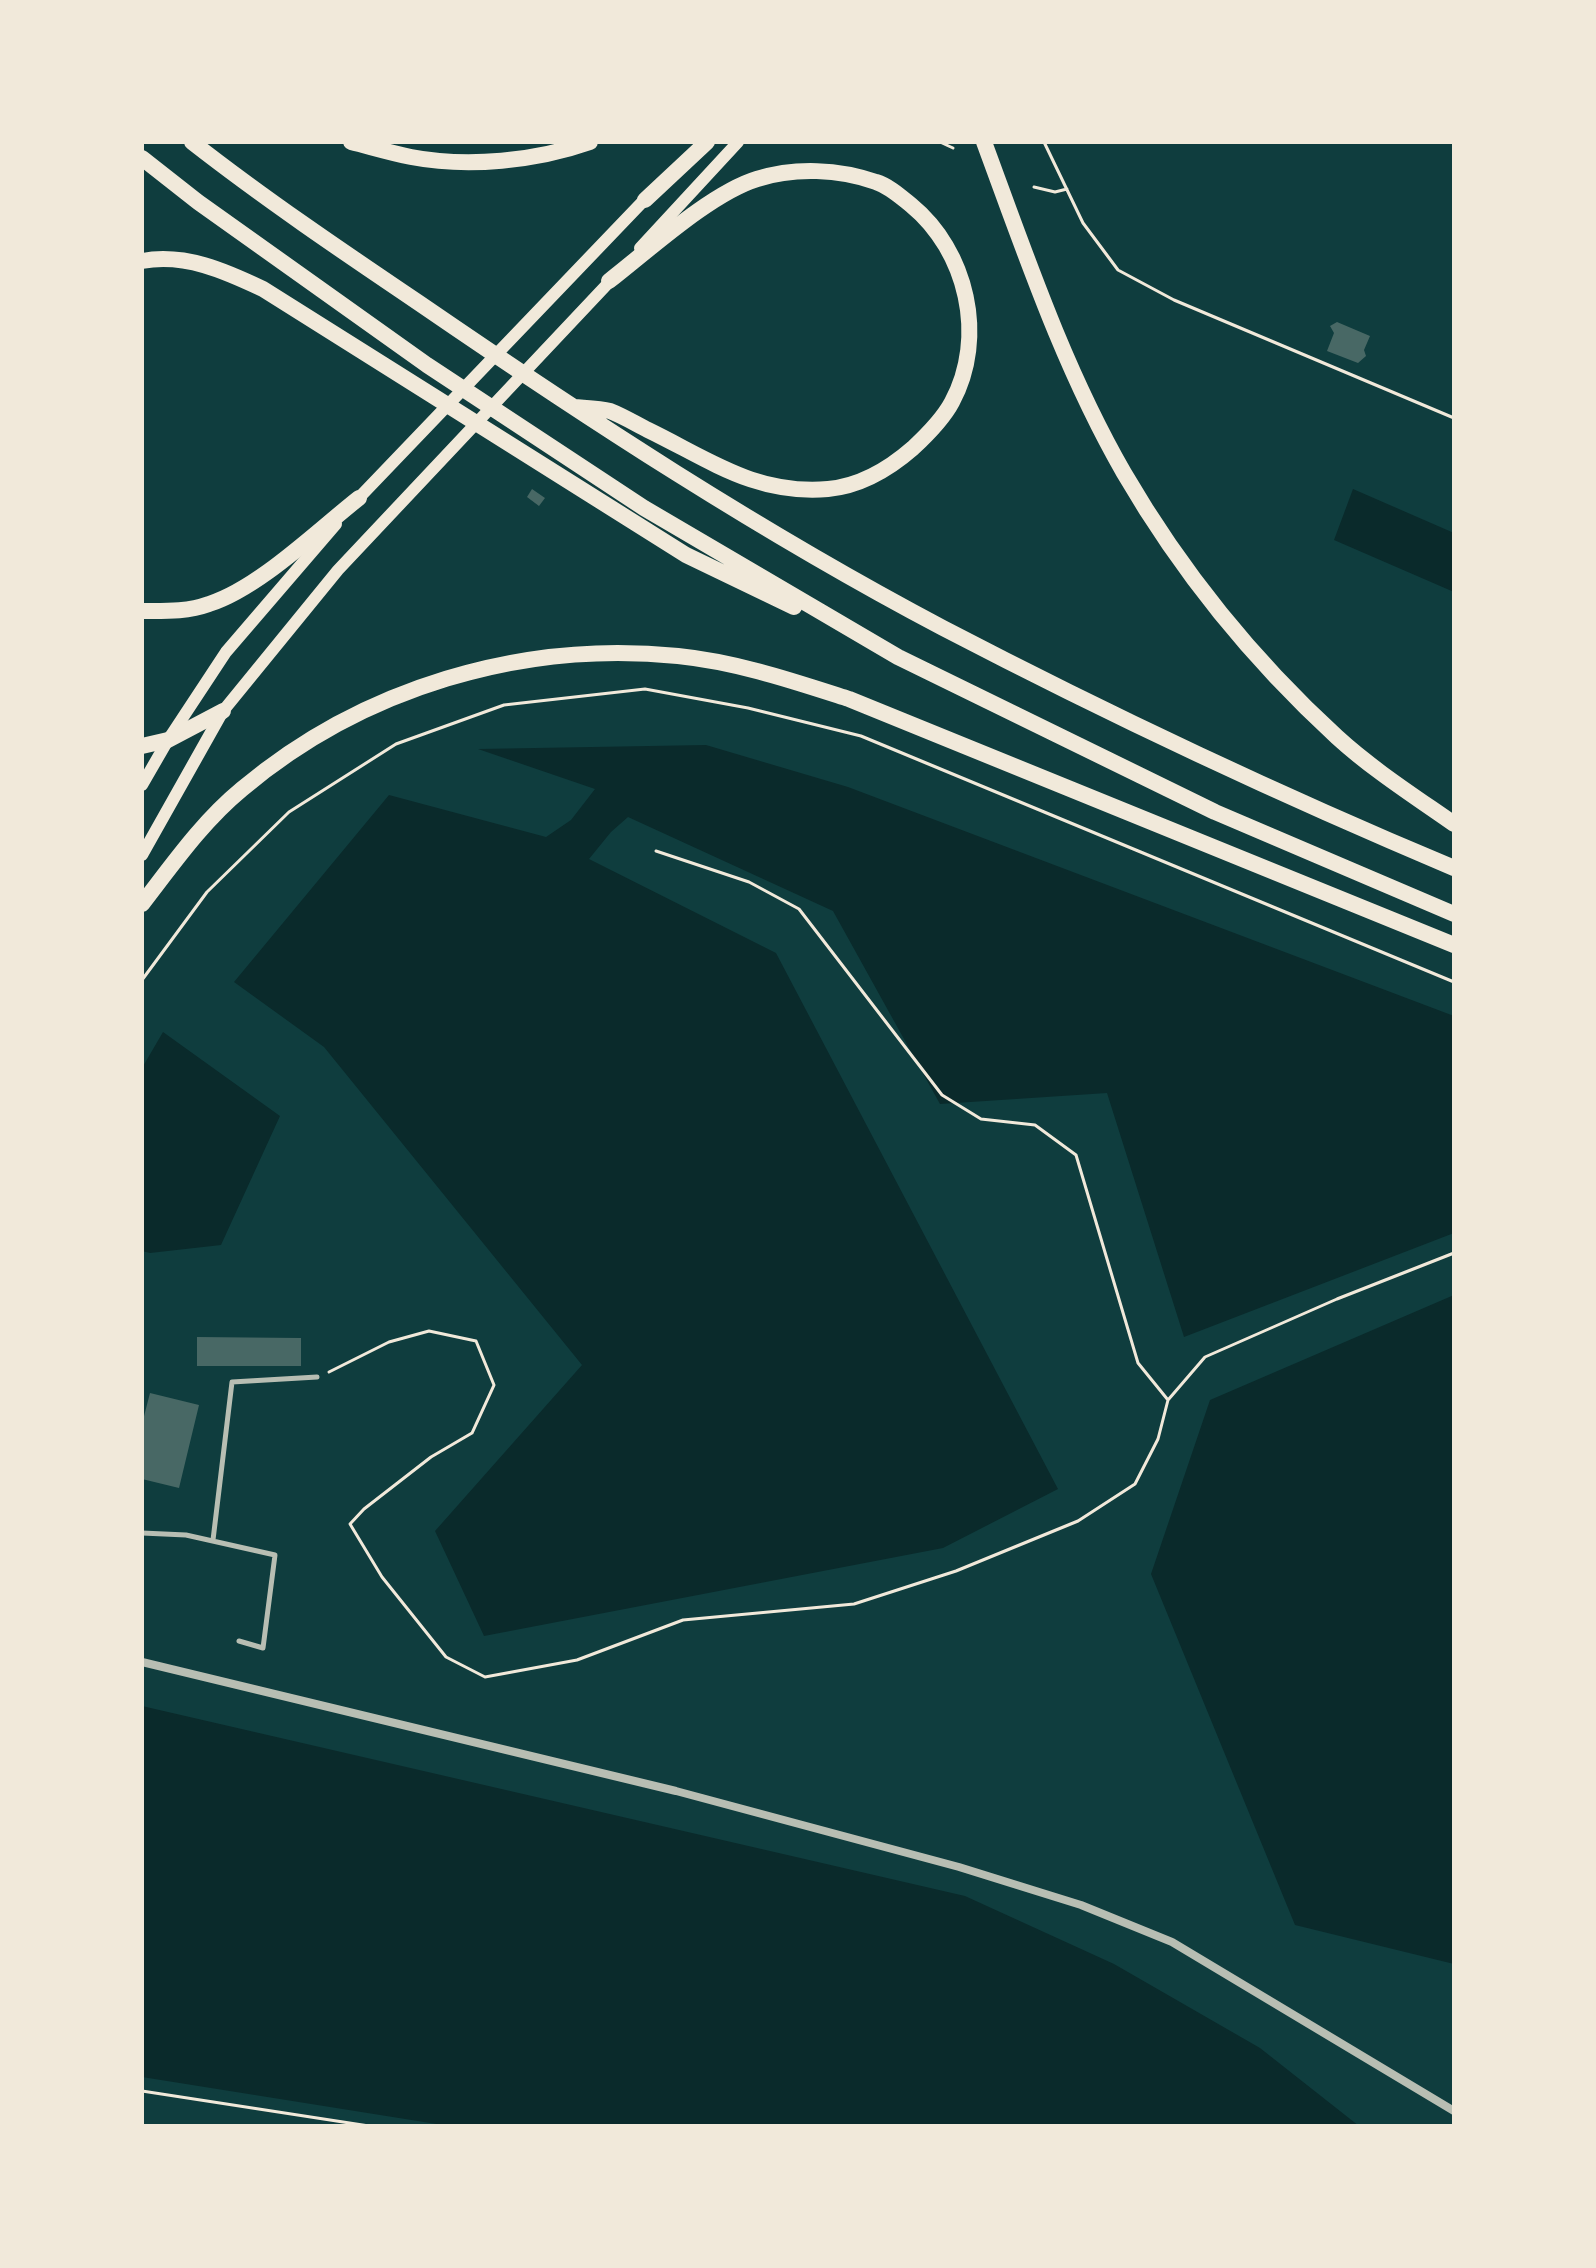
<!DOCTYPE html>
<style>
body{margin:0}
#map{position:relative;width:1596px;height:2268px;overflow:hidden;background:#0f3d3e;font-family:Mulish,sans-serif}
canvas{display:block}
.frame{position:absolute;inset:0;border:144px solid #f1e9da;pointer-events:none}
</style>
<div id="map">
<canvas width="1596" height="2268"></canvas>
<div class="frame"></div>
</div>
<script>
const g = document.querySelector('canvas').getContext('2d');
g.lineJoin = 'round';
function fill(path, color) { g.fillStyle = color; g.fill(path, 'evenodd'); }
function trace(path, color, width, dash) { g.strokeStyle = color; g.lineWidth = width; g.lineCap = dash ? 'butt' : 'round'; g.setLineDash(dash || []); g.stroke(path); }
fill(new Path2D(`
 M 1353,489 L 1454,533 L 1454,592 L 1334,540 Z
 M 706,745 L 848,787 L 1454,1016 L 1454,1233 L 1184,1337 L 1107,1093 L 940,1104 L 833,911 L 628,817 L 611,832 L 589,859 L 776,953 L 1058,1489 L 943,1548 L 484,1636 L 435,1531 L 582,1365 L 324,1047 L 234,982 L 389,795 L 546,837 L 571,820 L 595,789 L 478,749 Z
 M 163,1032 L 280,1116 L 221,1245 L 150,1253 L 142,1251 L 142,1068 Z
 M 1454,1295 L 1454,1964 L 1295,1925 L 1151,1574 L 1210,1400 Z
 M 142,1706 L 965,1896 L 1114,1964 L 1260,2048 L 1359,2126 L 449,2126 L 142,2077 Z`), '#0a2a2b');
fill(new Path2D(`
 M 1337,322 L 1370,336 L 1364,350 L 1366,356 L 1358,363 L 1327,351 L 1334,333 L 1330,326 Z
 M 532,489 L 545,498 L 539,506 L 527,497 Z
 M 197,1337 L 301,1338 L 301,1366 L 197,1366 Z
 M 150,1393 L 199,1405 L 179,1488 L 142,1479 L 142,1424 Z`), '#486865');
trace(new Path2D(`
 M 940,142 L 953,148
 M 1044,142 L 1083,223 L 1118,270 L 1174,300 L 1454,418
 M 1034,187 L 1055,192 L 1067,189
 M 656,851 L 749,882 L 799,909 L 942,1095 L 981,1119 L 1035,1125 L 1076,1155 L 1138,1363 L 1168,1400
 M 142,980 L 207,892 L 289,812 L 396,744 L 504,705 L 645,689 L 748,708 L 861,736 L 1454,982
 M 329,1372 L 389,1342 L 429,1331 L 476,1341 L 494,1385 L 472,1433 L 431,1457 L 364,1509 L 350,1524 L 382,1577 L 446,1657 L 485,1677 L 577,1660 L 683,1620 L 854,1604 L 956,1571 L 1078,1521 L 1135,1484 L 1158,1439 L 1168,1400 L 1205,1357 L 1337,1299 L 1454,1253
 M 142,2091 L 369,2126`), '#f1e9da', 3);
trace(new Path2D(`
 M 142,1533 L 186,1535 L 275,1555 L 263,1648 L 239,1641
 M 213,1540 L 232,1382 L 317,1377`), '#b8beb3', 5);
trace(new Path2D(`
 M 142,1662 L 676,1791 L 959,1867 L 1081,1905 L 1172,1942 L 1454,2111`), '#b8beb3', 8);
trace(new Path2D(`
 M 640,248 L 738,142
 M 353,504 L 650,194
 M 142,785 L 168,740 L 226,652 L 336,524
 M 142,855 L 223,711 L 338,570 L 614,277`), '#f1e9da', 12);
trace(new Path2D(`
 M 192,142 C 265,199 342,251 419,303 C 588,419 761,532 943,628 C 1110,715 1280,795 1454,868
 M 351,142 C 371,147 391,153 411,157 C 468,168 536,161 590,142
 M 984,142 C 1025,253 1064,369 1124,473 C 1181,571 1253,660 1337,737 C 1372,769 1414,796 1454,824
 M 142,158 L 198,202 L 427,365 L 644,508 L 898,657 L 1215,812 L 1454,914
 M 645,200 L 707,142
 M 142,261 C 185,253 225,271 263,289 L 686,555 L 794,607
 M 574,407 C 585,408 599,408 610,411 C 623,416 636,424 648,430 C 710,460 755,495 828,489 C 861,486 889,469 913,448 C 927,435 943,419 952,402 C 987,337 967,251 911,205 C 901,197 889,186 876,182 C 839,169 795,167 757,179 C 711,193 649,250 609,281
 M 142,611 C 165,611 187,612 209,604 C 259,588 317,531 359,498
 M 142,746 L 168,740 L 223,711
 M 142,904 C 173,864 202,822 242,789 C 362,688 522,640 678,656 C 737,662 793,681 849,699 L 1454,945`), '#f1e9da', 16);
</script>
